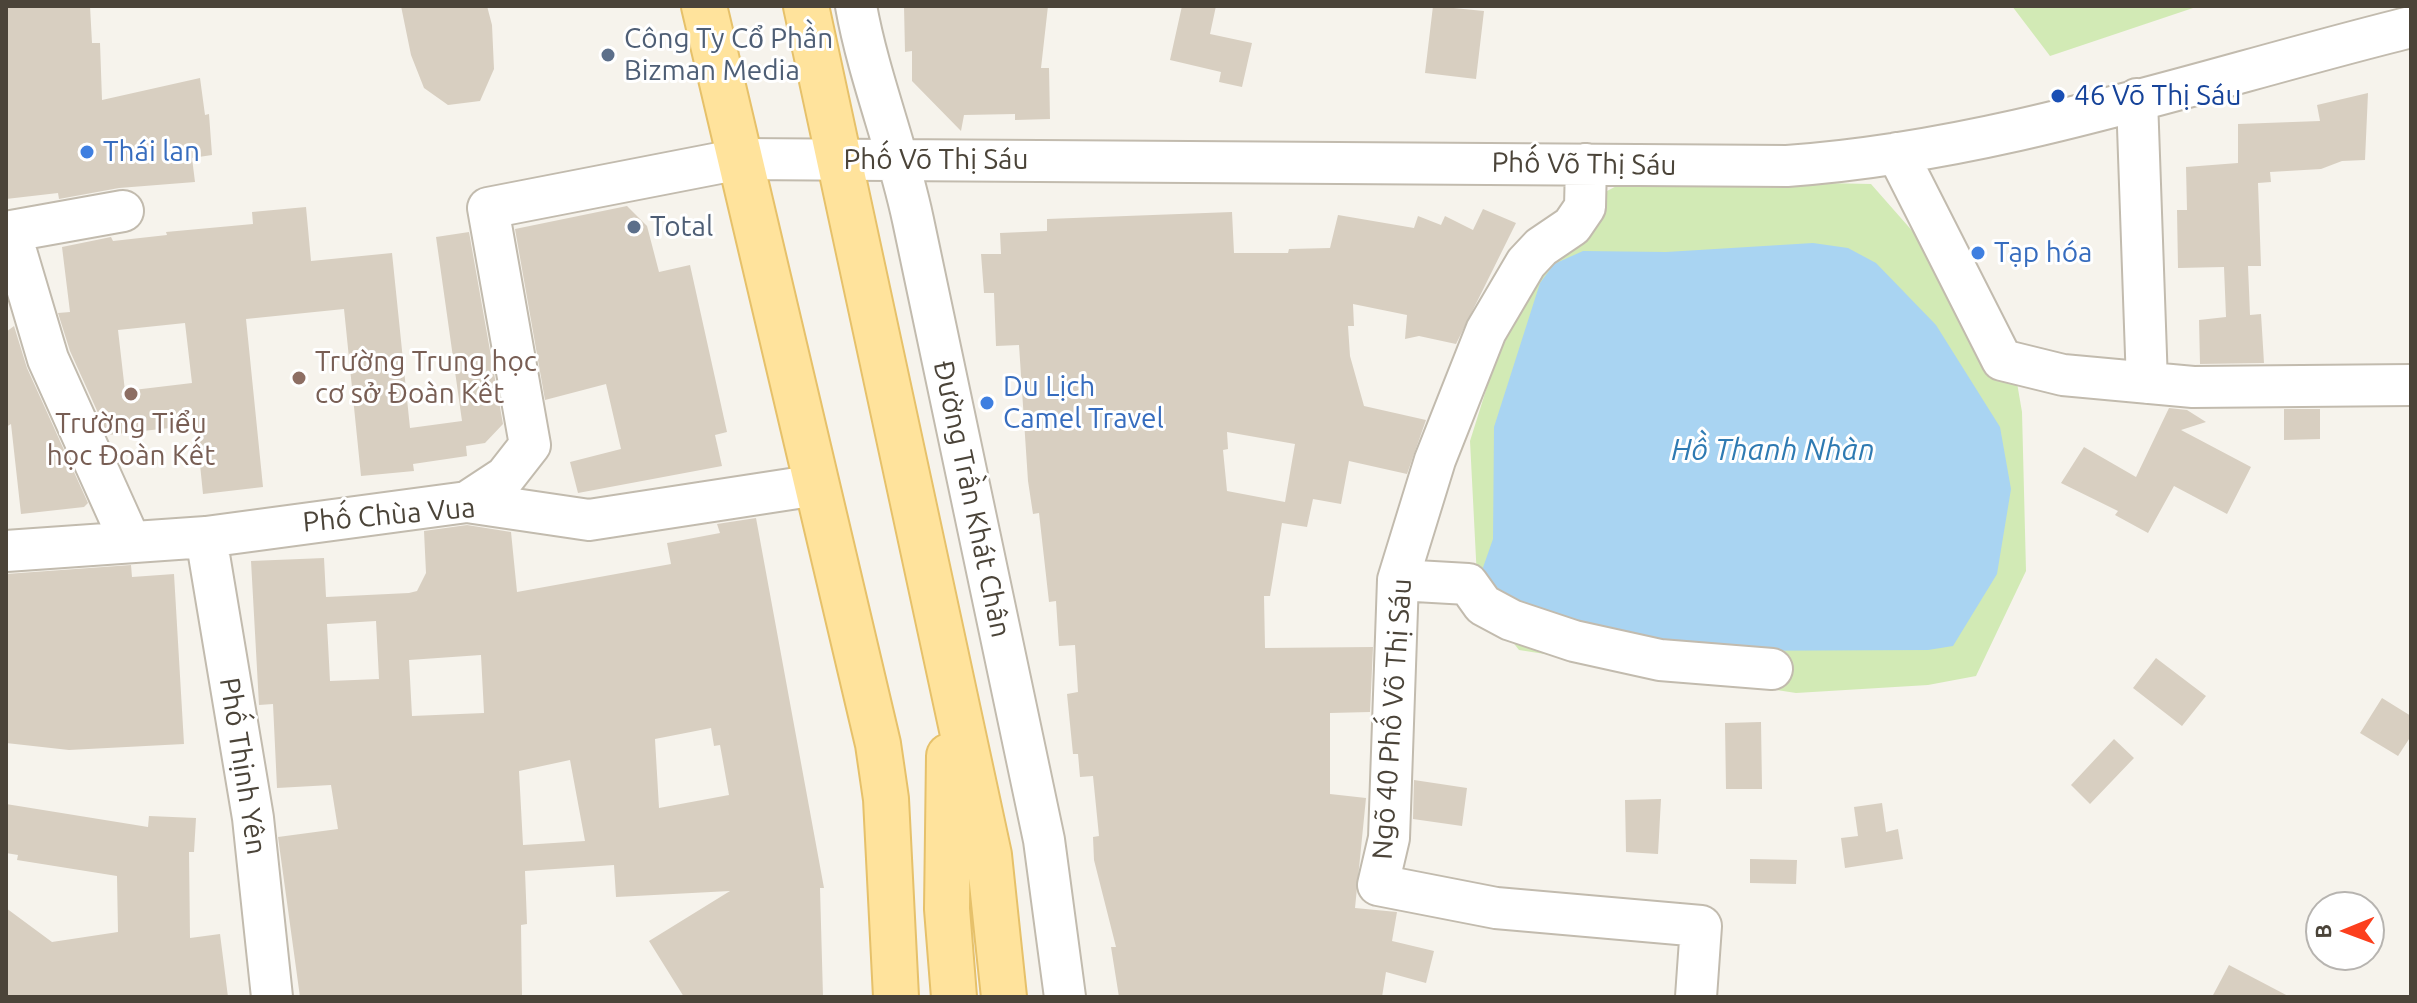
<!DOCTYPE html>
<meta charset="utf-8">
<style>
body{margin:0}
#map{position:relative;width:2417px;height:1003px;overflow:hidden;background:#f6f3ec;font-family:Ubuntu,sans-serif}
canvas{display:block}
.frame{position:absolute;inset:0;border:8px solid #4b4439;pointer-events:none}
.north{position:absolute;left:2305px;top:891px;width:80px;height:80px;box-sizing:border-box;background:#fff;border:2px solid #b7b4b0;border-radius:50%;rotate:269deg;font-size:22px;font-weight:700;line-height:32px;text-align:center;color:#4b4439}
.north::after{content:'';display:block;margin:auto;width:28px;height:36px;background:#fc3f1d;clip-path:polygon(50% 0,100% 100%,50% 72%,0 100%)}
</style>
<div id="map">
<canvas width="2417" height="1003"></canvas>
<div class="frame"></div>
<div class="north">B</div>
</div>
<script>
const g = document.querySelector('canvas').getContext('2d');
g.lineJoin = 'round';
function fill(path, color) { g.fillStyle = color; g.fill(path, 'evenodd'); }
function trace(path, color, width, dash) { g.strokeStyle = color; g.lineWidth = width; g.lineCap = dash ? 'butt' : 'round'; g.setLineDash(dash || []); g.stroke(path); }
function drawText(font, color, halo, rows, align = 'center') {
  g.font = font + ' Ubuntu,sans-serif'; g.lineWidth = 6; g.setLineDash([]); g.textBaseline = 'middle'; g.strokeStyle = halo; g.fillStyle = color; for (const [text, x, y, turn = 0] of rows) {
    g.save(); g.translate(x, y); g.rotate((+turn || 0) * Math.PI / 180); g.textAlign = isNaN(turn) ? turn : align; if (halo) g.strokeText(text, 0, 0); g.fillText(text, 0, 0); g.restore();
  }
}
fill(new Path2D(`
 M 2012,6 L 2199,6 L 2050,56 Z
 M 1630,179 L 1871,184 L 2010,342 L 2022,412 L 2026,571 L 1976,676 L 1928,685 L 1796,693 L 1519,650 L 1478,598 L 1470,441 L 1519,285 L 1563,214 Z`), '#d2eab5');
fill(new Path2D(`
 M 1813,243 L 1848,248 L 1876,263 L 1936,325 L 2000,427 L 2011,489 L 1997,574 L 1953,646 L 1928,650 L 1702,651 L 1619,634 L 1506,602 L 1480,576 L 1493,539 L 1494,427 L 1540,283 L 1554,264 L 1583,251 L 1666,252 Z`), '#a9d4f2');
fill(new Path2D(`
 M 6,6 L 90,6 L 92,43 L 100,43 L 102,100 L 200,78 L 205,115 L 209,114 L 212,155 L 192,158 L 195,182 L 119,188 L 59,199 L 58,193 L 6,199 Z
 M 401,6 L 487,6 L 492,25 L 494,69 L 480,101 L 448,105 L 424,88 L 411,55 Z
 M 904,6 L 1048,6 L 1041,68 L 1049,68 L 1050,119 L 1015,120 L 1015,114 L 964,115 L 961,131 L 912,81 L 912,51 L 905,52 Z
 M 1182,6 L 1216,6 L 1210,34 L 1252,43 L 1242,87 L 1219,82 L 1221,72 L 1170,60 Z
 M 1433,6 L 1484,11 L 1476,79 L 1425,73 Z
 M 2368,93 L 2365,160 L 2342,161 L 2321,169 L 2270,172 L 2271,182 L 2258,183 L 2261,266 L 2248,266 L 2250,315 L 2261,314 L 2264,363 L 2200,364 L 2199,320 L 2226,317 L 2224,267 L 2178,268 L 2177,210 L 2187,210 L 2186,167 L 2238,163 L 2238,124 L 2320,121 L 2317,105 Z
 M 627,206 L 647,226 L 659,272 L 690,265 L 727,432 L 715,435 L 722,466 L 578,493 L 570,462 L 621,449 L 606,384 L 545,400 L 515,229 Z
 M 306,207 L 311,261 L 392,253 L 410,428 L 462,421 L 436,237 L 469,232 L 503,424 L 485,443 L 466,446 L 467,456 L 413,464 L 414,471 L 361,476 L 344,309 L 246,319 L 263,487 L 203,494 L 196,425 L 108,435 L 70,351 L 58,313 L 70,312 L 62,247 L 111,237 L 113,241 L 167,235 L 166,232 L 253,224 L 252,212 ZM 185,323 L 192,383 L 125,391 L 118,330 Z
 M 1483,209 L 1516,223 L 1456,344 L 1419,336 L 1405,339 L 1407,315 L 1353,304 L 1354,326 L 1348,326 L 1350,356 L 1364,406 L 1426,420 L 1407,474 L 1349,461 L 1341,504 L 1313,499 L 1307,527 L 1282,523 L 1270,596 L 1264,596 L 1265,648 L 1373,647 L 1370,712 L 1330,713 L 1330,794 L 1366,798 L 1355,908 L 1397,912 L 1392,941 L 1434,951 L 1426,983 L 1386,972 L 1382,997 L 1119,997 L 1111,947 L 1116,947 L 1094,860 L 1093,837 L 1099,836 L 1093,776 L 1080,777 L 1078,754 L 1073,754 L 1067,694 L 1078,692 L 1075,645 L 1059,646 L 1056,601 L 1049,602 L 1039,513 L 1033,514 L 1028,481 L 1019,345 L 996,346 L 994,293 L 984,293 L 981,254 L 1001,254 L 1000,233 L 1047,231 L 1047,219 L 1232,212 L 1234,253 L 1288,253 L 1289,249 L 1330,248 L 1338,215 L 1414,228 L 1418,216 L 1441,225 L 1445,216 L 1473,230 ZM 1227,432 L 1295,444 L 1285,502 L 1227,491 L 1223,450 L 1228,449 Z
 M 14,326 L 27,368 L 88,503 L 84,507 L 21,514 L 11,424 L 6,427 L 6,332 Z
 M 2169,408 L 2187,410 L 2206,422 L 2181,430 L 2251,467 L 2227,514 L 2174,486 L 2148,533 L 2115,515 L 2118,511 L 2061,483 L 2084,447 L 2136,477 Z
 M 2284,409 L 2320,409 L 2320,439 L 2284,440 Z
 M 756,518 L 824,888 L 820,888 L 823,997 L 684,997 L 649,941 L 730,891 L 616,897 L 614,865 L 525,871 L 527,924 L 521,925 L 522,997 L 300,997 L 278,837 L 338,829 L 331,785 L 277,788 L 273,704 L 259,705 L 251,561 L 324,558 L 326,597 L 409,593 L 417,591 L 426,573 L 424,531 L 467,525 L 511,532 L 517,592 L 671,564 L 667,543 L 720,533 L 717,524 ZM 376,621 L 379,679 L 330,681 L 327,624 ZM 481,655 L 484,713 L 412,716 L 409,660 ZM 711,728 L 714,746 L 720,745 L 729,795 L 659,808 L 655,739 ZM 570,760 L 585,841 L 523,845 L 519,771 Z
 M 131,565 L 132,577 L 174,574 L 184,744 L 69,750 L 6,743 L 6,574 Z
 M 2156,658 L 2206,696 L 2182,726 L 2133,688 Z
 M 2382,698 L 2411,716 L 2411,736 L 2398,756 L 2360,733 Z
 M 1761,722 L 1762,789 L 1726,789 L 1725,723 Z
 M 2114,739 L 2134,758 L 2090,804 L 2071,785 Z
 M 1414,780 L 1467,788 L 1462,826 L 1413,819 Z
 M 1661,799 L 1658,854 L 1626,852 L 1625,800 Z
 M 1882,803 L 1886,832 L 1898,829 L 1903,859 L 1845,868 L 1841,838 L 1858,836 L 1854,807 Z
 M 6,804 L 148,827 L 149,816 L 196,818 L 194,852 L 189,852 L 190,938 L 220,934 L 228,997 L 6,997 L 6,908 L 52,942 L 118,932 L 117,876 L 17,860 L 18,855 L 6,853 Z
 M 1750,859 L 1797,860 L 1796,884 L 1750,883 Z
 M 2229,965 L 2290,997 L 2212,997 Z`), '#d8cfc1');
const minor = new Path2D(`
 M 856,6 C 869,78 898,148 913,220 L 1044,840 L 1065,997
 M 2137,99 L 2147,383
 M 1897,153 L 2002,360 L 2063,375 L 2193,387 L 2411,385
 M 1586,164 L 1585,207 L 1572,226 L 1541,247 L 1526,263 L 1486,331 L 1435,460 L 1398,580 L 1389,838 L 1378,885 L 1496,908 L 1701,926 L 1696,997
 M 10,231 L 48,359 L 130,541
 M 6,232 L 123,211
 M 467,502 L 505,477 L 530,445 L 488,208 L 740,159 L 1787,166 C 2000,151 2205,78 2411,27
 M 206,537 L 253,818 L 272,997
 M 6,551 L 206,537 L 467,502 L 589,520 L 817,485
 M 1398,580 L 1468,584 L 1483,605 L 1511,620 L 1574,641 L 1660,660 L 1772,669`);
const major = new Path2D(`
 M 704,6 L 878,744 L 886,799 L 896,997
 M 806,6 L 989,855 L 1004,997
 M 949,756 L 947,909 L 954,997`);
trace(minor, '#c2bbae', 44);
trace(major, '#e6c16a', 48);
trace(minor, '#fff', 40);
trace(major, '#ffe39c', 44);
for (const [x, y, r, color] of [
 [608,55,8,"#5c6f8a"],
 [2058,96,8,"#1a4fb4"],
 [87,152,8,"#3f7fe0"],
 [634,227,8,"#5c6f8a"],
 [1978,253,8,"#3f7fe0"],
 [299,378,8,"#8d6e63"],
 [131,394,8,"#8d6e63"],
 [987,403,8,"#3f7fe0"]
]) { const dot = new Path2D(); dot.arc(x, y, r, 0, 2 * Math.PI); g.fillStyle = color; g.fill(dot); trace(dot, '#fff', 3); }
drawText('28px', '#4e5e75', '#fff', [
 ["Công Ty Cổ Phần",624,39],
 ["Bizman Media",624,71],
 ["Total",650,227]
], 'left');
drawText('28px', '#164399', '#fff', [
 ["46 Võ Thị Sáu",2074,96]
], 'left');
drawText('28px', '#366cbe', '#fff', [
 ["Thái lan",103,152],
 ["Tạp hóa",1994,253],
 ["Du Lịch",1003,387],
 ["Camel Travel",1003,419]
], 'left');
drawText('28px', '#4b4439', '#fff', [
 ["Phố Võ Thị Sáu",936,160],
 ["Phố Võ Thị Sáu",1584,164,1],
 ["Đường Trần Khát Chân",972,499,78],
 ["Phố Chùa Vua",389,515,-5],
 ["Ngõ 40 Phố Võ Thị Sáu",1392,719,-86],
 ["Phố Thịnh Yên",243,766,81]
]);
drawText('28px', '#785e54', '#fff', [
 ["Trường Trung học",315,362],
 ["cơ sở Đoàn Kết",315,394],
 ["Trường Tiểu",131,424,"center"],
 ["học Đoàn Kết",131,456,"center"]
], 'left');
drawText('italic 30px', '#2e7ab2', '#fff', [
 ["Hồ Thanh Nhàn",1773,450]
]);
</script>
